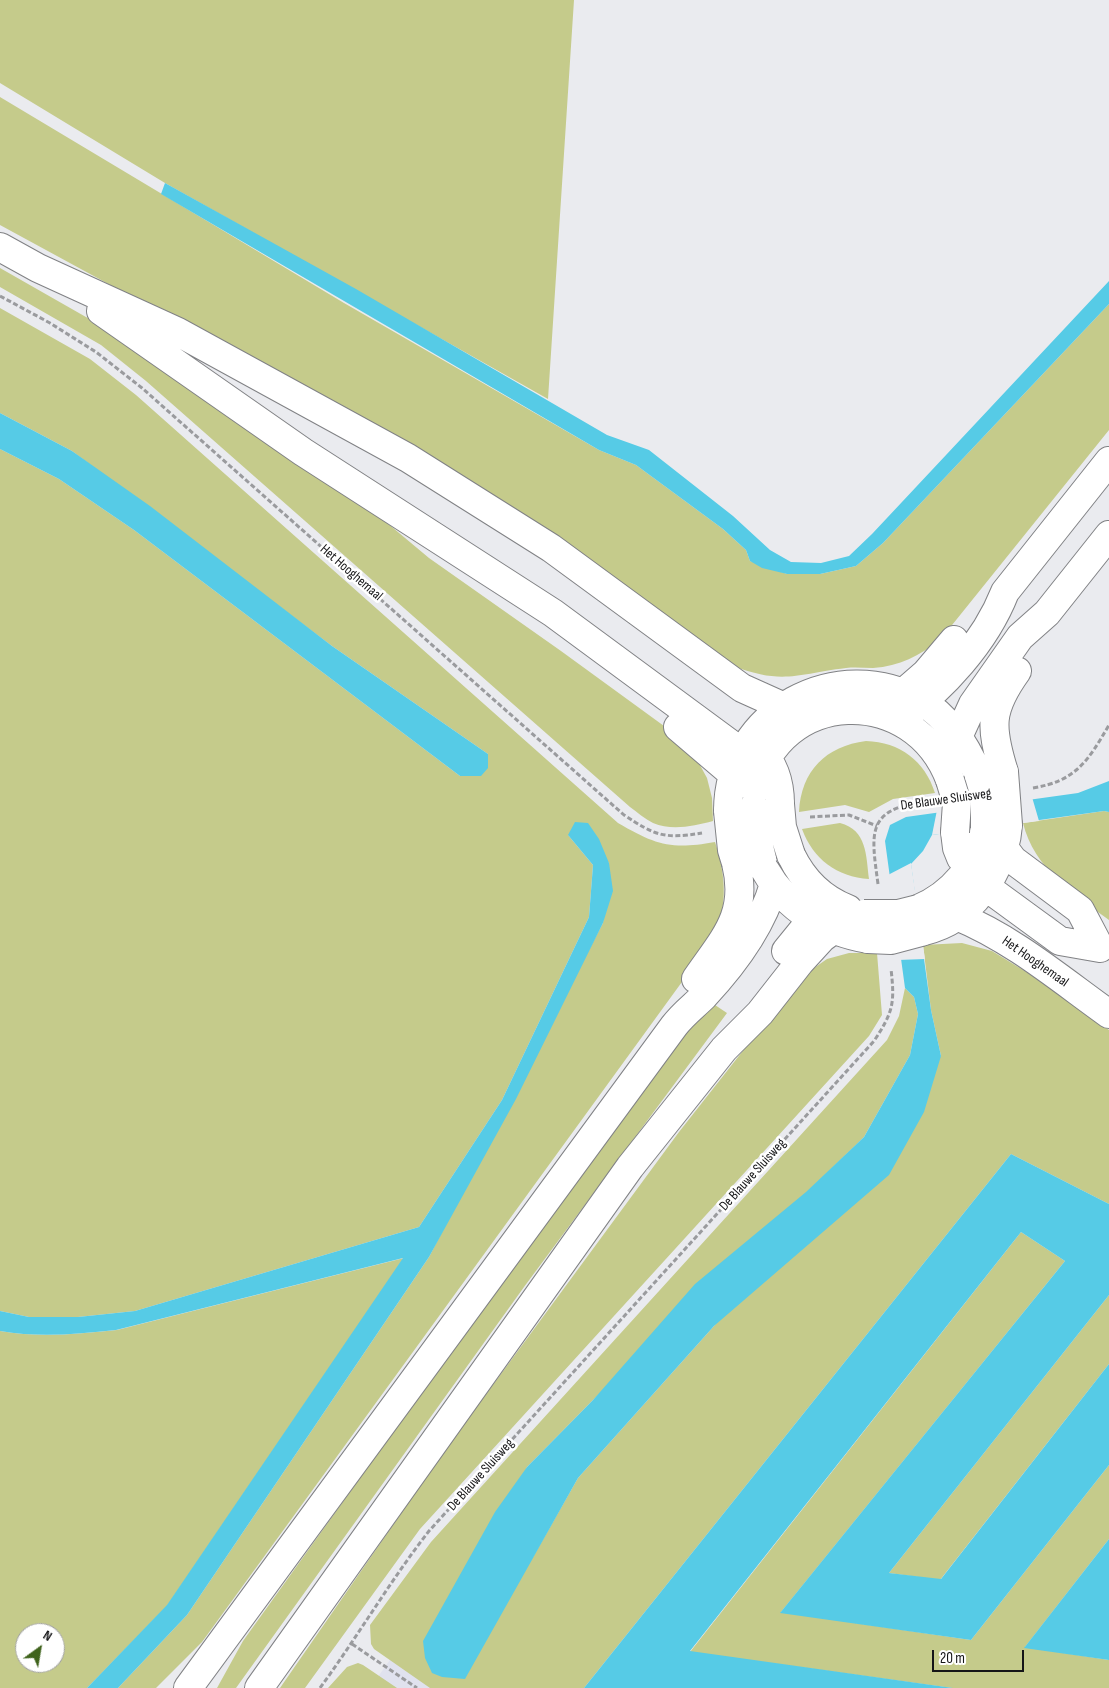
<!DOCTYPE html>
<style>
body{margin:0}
#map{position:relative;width:1109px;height:1688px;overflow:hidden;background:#eaebef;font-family:"Sofia Sans Condensed",sans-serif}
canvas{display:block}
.north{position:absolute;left:15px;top:1623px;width:50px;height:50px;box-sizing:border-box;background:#fff;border:1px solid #a1a1a2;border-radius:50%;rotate:32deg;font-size:14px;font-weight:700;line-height:20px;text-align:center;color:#151517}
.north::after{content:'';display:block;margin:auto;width:18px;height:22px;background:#3f631c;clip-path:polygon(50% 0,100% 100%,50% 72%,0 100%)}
.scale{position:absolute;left:932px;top:1650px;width:92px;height:22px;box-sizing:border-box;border:2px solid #151517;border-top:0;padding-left:6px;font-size:15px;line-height:18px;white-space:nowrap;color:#151517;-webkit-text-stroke:4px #fff;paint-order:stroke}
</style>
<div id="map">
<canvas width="1109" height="1688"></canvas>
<div class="north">N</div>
<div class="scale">20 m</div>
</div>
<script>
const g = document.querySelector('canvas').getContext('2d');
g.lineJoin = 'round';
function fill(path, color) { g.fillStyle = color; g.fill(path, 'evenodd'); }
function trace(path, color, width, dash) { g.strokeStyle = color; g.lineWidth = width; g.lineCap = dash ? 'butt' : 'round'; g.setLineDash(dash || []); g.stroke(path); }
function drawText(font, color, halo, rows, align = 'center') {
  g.font = font + ' "Sofia Sans Condensed",sans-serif'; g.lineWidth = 5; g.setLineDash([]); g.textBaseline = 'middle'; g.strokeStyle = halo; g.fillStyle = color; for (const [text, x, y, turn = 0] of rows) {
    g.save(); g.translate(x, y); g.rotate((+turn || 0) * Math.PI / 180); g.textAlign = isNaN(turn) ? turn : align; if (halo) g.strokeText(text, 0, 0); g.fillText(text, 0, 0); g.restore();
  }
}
fill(new Path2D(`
 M 404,1640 L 487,1688 L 370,1688 Z`), '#e0e2ee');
fill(new Path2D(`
 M 0,0 L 574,0 L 548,399 L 165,183 L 0,83 Z
 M 0,97 L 344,303 L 599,450 L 636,465 L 723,529 L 746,550 L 750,561 L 787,574 L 820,574 L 856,566 L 883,543 L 1109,304 L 1109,430 L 940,640 C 919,656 900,666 873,668 C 864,668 855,667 846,668 C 797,674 783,685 733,666 L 375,429 L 0,225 Z
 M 0,268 L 114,333 L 356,497 L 429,558 L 561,651 L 675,734 L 695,756 L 707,778 L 712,798 L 713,821 C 694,826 672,831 653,823 C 645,819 637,812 630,807 L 146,381 L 101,345 L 0,287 Z
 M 0,308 L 90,359 L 136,395 L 618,823 C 656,845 671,850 715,842 C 724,868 728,899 718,926 C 715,935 708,944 703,953 L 202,1642 L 156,1688 L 118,1688 L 187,1615 L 429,1257 L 603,923 L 609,863 L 568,835 L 593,865 L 589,917 L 502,1100 L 419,1227 L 135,1311 L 78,1317 L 29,1317 L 0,1311 L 0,449 L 59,479 L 134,530 L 460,776 L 488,754 L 332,646 L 72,451 L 0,413 Z
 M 866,741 C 900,742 925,761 935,793 L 893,799 L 869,812 L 845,805 L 799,812 C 801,771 826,746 866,741 Z
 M 1104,811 L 1109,812 L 1109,920 C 1073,894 1034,868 1023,823 Z
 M 840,823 C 867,830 866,855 869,879 C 837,877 813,859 802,829 Z
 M 962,943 L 992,951 L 1028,973 L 1109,1030 L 1109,1204 L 1011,1154 L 584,1688 L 430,1688 L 374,1649 L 371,1644 L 370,1625 L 431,1542 L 887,1040 L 899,1016 L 905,988 L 914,997 L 918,1014 L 910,1055 L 864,1137 L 593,1400 L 527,1467 L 430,1668 L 433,1673 L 533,1557 L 578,1478 L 714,1326 L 941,1056 L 931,1010 L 923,945 Z
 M 849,953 L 877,953 L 882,1015 L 869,1036 L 420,1529 L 305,1688 L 280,1688 L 445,1450 L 679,1132 L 801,977 L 827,959 Z
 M 709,1001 L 727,1013 L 524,1287 L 236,1688 L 217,1688 L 243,1641 L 510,1269 Z
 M 1021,1232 L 1065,1261 L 781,1612 L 971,1640 L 1109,1465 L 1109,1539 L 1025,1647 L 1109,1660 L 1109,1688 L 952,1688 L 690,1652 Z
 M 404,1258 L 167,1606 L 87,1688 L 0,1688 L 0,1331 C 40,1338 77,1334 117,1330 ZM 25,1633 L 55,1633 L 55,1663 L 25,1663 Z
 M 1109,1295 L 1109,1364 L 940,1580 L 889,1573 Z
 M 358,1663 L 363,1665 L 397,1688 L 328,1688 L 347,1667 Z`), '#c5cb8b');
fill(new Path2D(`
 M 165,183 L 356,289 L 607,435 L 649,450 L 733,516 L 770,550 L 791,562 L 821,563 L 849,556 L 872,534 L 1109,281 L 1109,304 L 883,543 L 856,566 L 820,574 L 787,574 L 762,568 L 750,561 L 746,550 L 723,529 L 636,465 L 599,450 L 161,194 Z
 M 0,413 L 72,451 L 150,506 L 332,646 L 488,754 L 488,768 L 481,776 L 460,776 L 134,530 L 59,479 L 0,449 Z
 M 1109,781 L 1109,812 L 1104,811 L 932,835 L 923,851 L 911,864 L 931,1010 L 941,1056 L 924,1112 L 889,1175 L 714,1326 L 578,1478 L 465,1679 L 442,1677 L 432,1673 L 425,1658 L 423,1641 L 495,1512 L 527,1467 L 593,1400 L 695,1284 L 806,1192 L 864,1137 L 910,1055 L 918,1014 L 914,997 L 905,988 L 885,841 L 890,825 L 906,817 L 1078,793 Z
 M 575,822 L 588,823 L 599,839 L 609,863 L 613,891 L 603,923 L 516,1099 L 429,1257 L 187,1615 L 118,1688 L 87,1688 L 167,1605 L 403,1258 L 116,1330 C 77,1334 40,1338 0,1331 L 0,1311 L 29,1317 L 78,1317 L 135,1311 L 419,1227 L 502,1100 L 589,917 L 593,865 L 568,835 Z
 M 1011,1154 L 1109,1204 L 1109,1295 L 889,1573 L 941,1579 L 1109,1364 L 1109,1465 L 971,1640 L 780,1613 L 1065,1261 L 1021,1232 L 690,1651 L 953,1688 L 584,1688 Z
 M 1109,1539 L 1109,1660 L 1024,1648 Z`), '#56cbe6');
fill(new Path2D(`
 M 1032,797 L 1039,821 L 932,835 L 937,810 Z
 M 911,863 L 925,959 L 898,960 L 886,876 Z`), '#eaebef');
const secondary = new Path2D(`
 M 0,247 L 38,268 L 178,332 L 408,458 L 551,548 L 742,688 L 782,706
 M 101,311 L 303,452 L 553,613 L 732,745 L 743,754 L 760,774
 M 903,693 L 926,673 L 954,640
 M 899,721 C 943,688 985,643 1005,592 L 1109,461
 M 678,727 L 733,774
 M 958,737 L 973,704 L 1020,637 L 1047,613 L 1109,535
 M 760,750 C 774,764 780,784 780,804
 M 1004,772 C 990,727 989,710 1017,671
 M 755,790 C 778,687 914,683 950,780
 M 728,811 C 728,712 838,653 922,702 C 950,718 967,748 979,776
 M 955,832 L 957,848 L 961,858 L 993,892 L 1060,941 L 1100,948
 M 1004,848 L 1013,860 L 1080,910 L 1100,948
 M 791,855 C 803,880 822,899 848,909
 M 765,870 C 787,909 826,932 868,939
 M 918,909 C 952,895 978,864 985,828
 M 957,916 C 1013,939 1060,979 1109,1014
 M 921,932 C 933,929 946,924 956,917 C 984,897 1006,859 1008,825
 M 786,951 L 812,919 L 833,903
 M 696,979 C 724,938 749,915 736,863
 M 188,1688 L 674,1026 C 683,1014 694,1006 704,996 C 734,964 762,926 774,884
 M 259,1688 L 630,1167 L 724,1049 L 760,1013 L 800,962 L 822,938 L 833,930`);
trace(secondary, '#818285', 30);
trace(new Path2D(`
 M 0,296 L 50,323 L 96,352 L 142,388 L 624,815 C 656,836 664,839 702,833
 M 1033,788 C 1076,781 1088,761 1109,725
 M 810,817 L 849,815 L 877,826
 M 878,884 C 871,832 866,810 925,801
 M 352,1644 L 417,1688
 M 320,1688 C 358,1636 390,1581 429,1531 L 874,1041 C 893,1012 895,1004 891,969`), '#9a9b9e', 3, [5, 2.5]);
trace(secondary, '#fff', 28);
const secondaryBridge = new Path2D(`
 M 1004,772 L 1008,825
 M 979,776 L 985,796 L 985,828
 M 950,780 L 957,803 L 955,832
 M 780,804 L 782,827 L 791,855
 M 754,807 L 756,834 L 762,859
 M 728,811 L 732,850 L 736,863
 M 864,914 L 898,914 L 918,909
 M 868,939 L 891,940 L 921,932`);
trace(secondaryBridge, '#818285', 30, []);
trace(secondaryBridge, '#fff', 28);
drawText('14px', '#151517', '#fff', [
 ["Het Hooghemaal",351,573,41],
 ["De Blauwe Sluisweg",946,800,-8],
 ["Het Hooghemaal",1035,962,35],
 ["De Blauwe Sluisweg",753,1175,-48],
 ["De Blauwe Sluisweg",481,1475,-48]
]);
</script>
